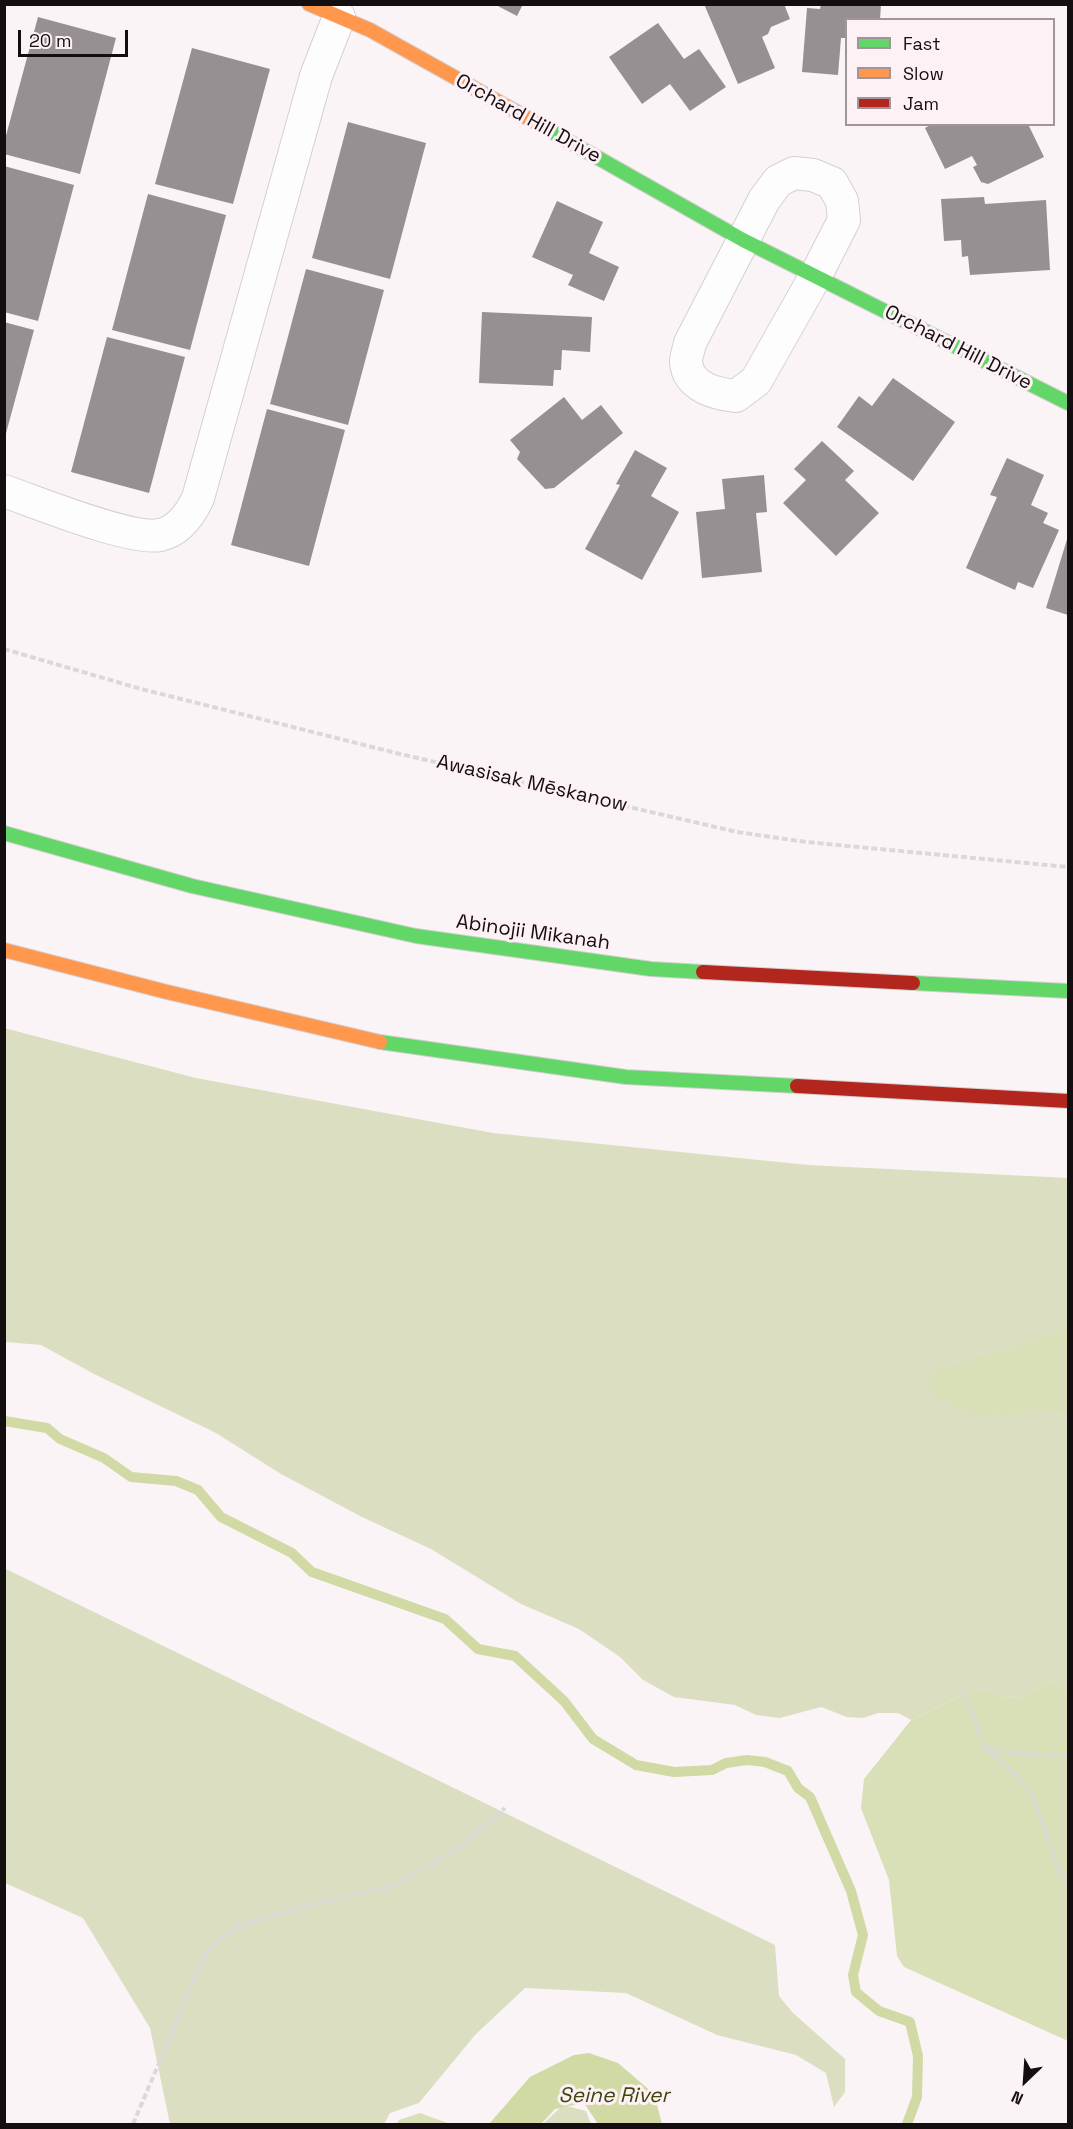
<!DOCTYPE html>
<meta charset="utf-8">
<style>
body{margin:0}
#map{position:relative;width:1073px;height:2129px;overflow:hidden;background:#faf4f7;font-family:"Space Grotesk",sans-serif}
canvas{display:block}
.frame{position:absolute;inset:0;border:6px solid #150e11;pointer-events:none}
.legend{position:absolute;left:845px;top:18px;width:210px;height:108px;box-sizing:border-box;background:#fdf1f6;border:2px solid #a0969a;margin:0;padding:8px 10px;list-style:none;font-size:18px;color:#150e11}
.legend li{display:flex;align-items:center;gap:12px;height:30px}
.legend b{width:30px;border:2px solid #a0969a}
.north{position:absolute;left:995px;top:2051px;width:60px;height:60px;-webkit-text-stroke:4px #fdf1f6;paint-order:stroke;rotate:205deg;font-size:16px;font-weight:700;line-height:24px;text-align:center;color:#150e11}
.north::after{content:'';display:block;margin:auto;width:21px;height:27px;background:#150e11;clip-path:polygon(50% 0,100% 100%,50% 72%,0 100%)}
.scale{position:absolute;left:18px;top:30px;width:110px;height:27px;box-sizing:border-box;border:3px solid #150e11;border-top:0;padding-left:8px;font-size:18px;line-height:21px;white-space:nowrap;color:#150e11;-webkit-text-stroke:4px #fdf1f6;paint-order:stroke}
</style>
<div id="map">
<canvas width="1073" height="2129"></canvas>
<div class="frame"></div>
<ul class="legend">
<li><b style="height:8px;background:#63d668"></b>Fast</li>
<li><b style="height:8px;background:#ff974d"></b>Slow</li>
<li><b style="height:8px;background:#b3261e"></b>Jam</li>
</ul>
<div class="north">N</div>
<div class="scale">20 m</div>
</div>
<script>
const g = document.querySelector('canvas').getContext('2d');
g.lineJoin = 'round';
function fill(path, color) { g.fillStyle = color; g.fill(path, 'evenodd'); }
function trace(path, color, width, dash) { g.strokeStyle = color; g.lineWidth = width; g.lineCap = dash ? 'butt' : 'round'; g.setLineDash(dash || []); g.stroke(path); }
function drawText(font, color, halo, rows, align = 'center') {
  g.font = font + ' "Space Grotesk",sans-serif'; g.lineWidth = 6; g.setLineDash([]); g.textBaseline = 'middle'; g.strokeStyle = halo; g.fillStyle = color; for (const [text, x, y, turn = 0] of rows) {
    g.save(); g.translate(x, y); g.rotate((+turn || 0) * Math.PI / 180); g.textAlign = isNaN(turn) ? turn : align; if (halo) g.strokeText(text, 0, 0); g.fillText(text, 0, 0); g.restore();
  }
}
fill(new Path2D(`
 M 4,1028 L 196,1078 L 493,1133 L 808,1165 L 1068,1178 L 1068,1691 L 1051,1682 C 1020,1696 1020,1705 986,1689 L 957,1698 L 911,1720 L 898,1713 L 878,1713 L 863,1718 L 847,1717 L 821,1707 L 780,1718 L 756,1715 L 735,1705 L 674,1697 L 643,1680 L 620,1657 L 579,1629 L 521,1604 L 431,1549 L 362,1517 L 281,1474 L 216,1433 L 94,1374 L 41,1345 L 5,1342 Z
 M 4,1568 L 775,1945 L 779,1996 L 793,2013 L 845,2059 L 845,2092 L 834,2107 L 826,2073 L 796,2055 L 717,2035 L 626,1993 L 525,1988 L 475,2035 L 419,2103 L 390,2113 L 384,2124 L 170,2124 L 150,2028 L 83,1918 L 5,1883 Z
 M 563,2105 L 586,2111 L 591,2124 L 543,2124 Z`), '#dbdec1');
fill(new Path2D(`
 M 1068,1330 L 1068,1412 L 966,1414 L 927,1388 L 931,1376 L 943,1369 L 1059,1332 Z
 M 1051,1682 L 1068,1691 L 1068,2041 L 904,1967 L 897,1956 L 889,1880 L 861,1808 L 864,1779 L 911,1720 L 957,1698 L 986,1689 C 1020,1705 1020,1696 1051,1682 Z
 M 420,2113 L 450,2124 L 396,2124 L 399,2120 Z`), '#d9dfb6');
fill(new Path2D(`
 M 589,2053 L 618,2063 L 654,2094 L 662,2124 L 598,2124 L 584,2103 L 555,2109 L 541,2124 L 489,2124 L 530,2077 L 574,2055 Z`), '#d1d9a4');
trace(new Path2D(`
 M 4,1421 L 47,1428 L 60,1439 L 104,1458 L 131,1477 L 176,1481 L 198,1490 L 221,1517 L 292,1553 L 312,1572 L 445,1619 L 478,1649 L 515,1656 L 564,1701 L 593,1739 L 636,1765 L 674,1772 L 712,1770 L 726,1763 L 747,1760 L 765,1762 L 788,1771 L 798,1788 L 810,1797 L 851,1891 L 863,1935 L 853,1975 L 856,1992 L 879,2011 L 910,2022 L 918,2056 L 917,2097 L 907,2124`), '#d1d9a4', 10);
fill(new Path2D(`
 M 494,4 L 523,4 L 517,16 Z
 M 704,4 L 784,4 L 790,19 L 771,27 L 768,34 L 762,37 L 775,68 L 738,84 Z
 M 821,4 L 881,4 L 880,20 L 846,20 L 846,38 L 841,38 L 838,75 L 802,72 L 807,8 L 820,9 Z
 M 38,17 L 116,38 L 80,174 L 4,154 L 4,143 Z
 M 658,23 L 684,59 L 699,49 L 726,87 L 690,111 L 670,84 L 642,104 L 609,57 Z
 M 192,48 L 270,69 L 233,204 L 155,184 Z
 M 348,122 L 426,143 L 390,279 L 312,258 Z
 M 932,124 L 1028,124 L 1044,157 L 988,184 L 981,182 L 973,167 L 977,165 L 972,156 L 945,169 L 925,128 Z
 M 4,166 L 74,185 L 38,321 L 4,312 Z
 M 148,194 L 226,215 L 190,350 L 112,330 Z
 M 984,197 L 985,204 L 1046,200 L 1050,270 L 970,275 L 968,256 L 962,257 L 961,240 L 944,241 L 941,199 Z
 M 557,201 L 603,222 L 589,253 L 619,267 L 604,301 L 568,285 L 573,275 L 532,257 Z
 M 306,269 L 384,290 L 348,425 L 270,404 Z
 M 482,312 L 592,317 L 590,352 L 562,350 L 561,370 L 554,370 L 553,386 L 479,383 Z
 M 4,322 L 34,330 L 5,437 L 4,437 Z
 M 107,337 L 185,357 L 149,493 L 71,472 Z
 M 893,378 L 955,422 L 913,481 L 837,427 L 859,396 L 872,406 Z
 M 564,397 L 582,420 L 601,405 L 623,433 L 554,488 L 545,489 L 517,459 L 520,452 L 510,440 Z
 M 267,409 L 345,430 L 309,566 L 231,545 Z
 M 822,441 L 854,471 L 845,480 L 879,513 L 836,556 L 783,503 L 806,480 L 794,469 Z
 M 635,450 L 667,468 L 651,496 L 679,512 L 642,580 L 585,549 L 620,485 L 616,484 Z
 M 1007,458 L 1044,475 L 1031,505 L 1048,513 L 1043,523 L 1059,530 L 1033,588 L 1018,582 L 1015,590 L 966,568 L 997,497 L 990,495 Z
 M 764,475 L 767,512 L 756,513 L 762,572 L 702,578 L 696,512 L 725,509 L 722,479 Z
 M 1068,536 L 1068,615 L 1046,608 Z`), '#969093');
const street = new Path2D(`
 M 794,173 L 813,175 L 832,183 L 842,201 L 844,220 L 816,275 L 756,381 L 736,396 C 716,394 688,387 686,362 C 686,356 689,349 690,343 L 764,200 L 778,181 Z
 M 4,491 C 36,502 131,541 160,535 C 179,531 190,515 198,498 L 316,76 L 339,17`);
const fast = new Path2D(`
 M 540,125 L 743,240 L 1068,403
 M 4,833 L 192,886 L 416,936 L 651,969 L 703,972
 M 913,983 L 1068,991
 M 380,1042 L 626,1077 L 797,1086`);
const slow = new Path2D(`
 M 309,4 L 370,30 L 540,125
 M 4,950 L 167,992 L 380,1042`);
const jam = new Path2D(`
 M 703,972 L 913,983
 M 797,1086 L 1068,1101`);
trace(street, '#d6cfd2', 34);
trace(fast, '#d6cfd2', 16);
trace(slow, '#d6cfd2', 16);
trace(jam, '#d6cfd2', 16);
trace(new Path2D(`
 M 4,649 L 141,689 L 257,718 L 396,753 L 737,832 L 806,842 L 1068,867
 M 963,1693 L 986,1748 L 1003,1753 L 1068,1756
 M 986,1748 L 1030,1789 L 1060,1872 L 1068,1885
 M 133,2124 L 208,1948 L 239,1926 L 325,1901 L 390,1887 L 460,1847 L 505,1808`), '#dbd8d9', 4, [6, 3]);
trace(street, '#fefdfe', 32);
trace(fast, '#63d668', 14);
trace(slow, '#ff974d', 14);
trace(jam, '#b3261e', 14);
drawText('20px', '#150e11', '#fdf1f6', [
 ["Orchard Hill Drive",528,119,29],
 ["Orchard Hill Drive",958,348,27],
 ["Awasisak Mēskanow",532,784,13],
 ["Abinojii Mikanah",533,933,8]
]);
drawText('italic 21px', '#3e460b', '#fdf1f6', [
 ["Seine River",614,2096]
]);
</script>
